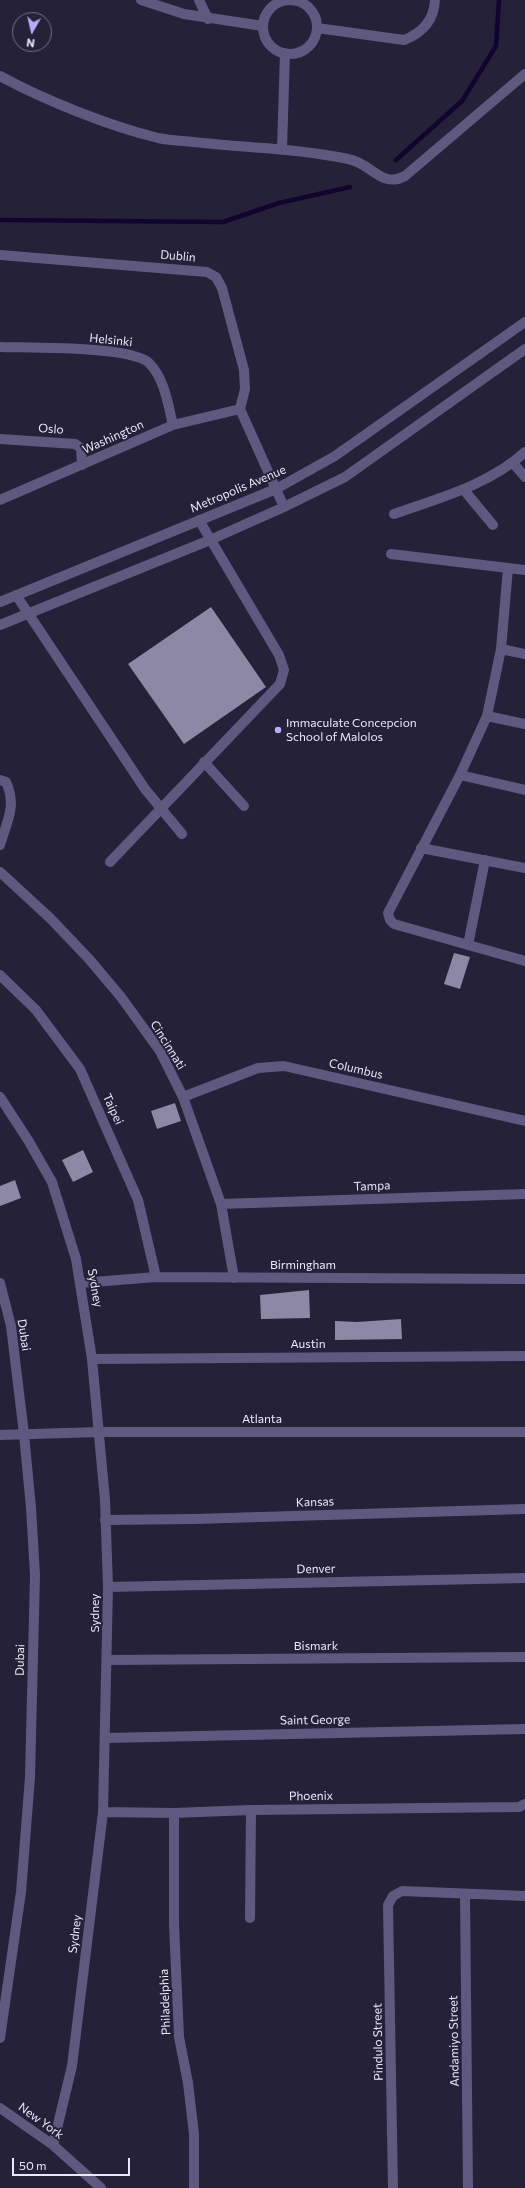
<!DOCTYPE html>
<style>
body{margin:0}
#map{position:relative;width:525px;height:2188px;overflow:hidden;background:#252139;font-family:Commissioner,sans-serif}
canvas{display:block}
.north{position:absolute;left:12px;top:12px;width:40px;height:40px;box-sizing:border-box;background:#252139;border:1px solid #747186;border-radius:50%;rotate:188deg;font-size:11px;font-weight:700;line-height:16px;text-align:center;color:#eae8f9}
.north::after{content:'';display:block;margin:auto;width:14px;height:18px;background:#b8abf7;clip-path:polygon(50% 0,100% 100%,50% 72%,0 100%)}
.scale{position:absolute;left:12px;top:2158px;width:118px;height:18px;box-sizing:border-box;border:2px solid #eae8f9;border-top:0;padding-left:5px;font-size:12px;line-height:14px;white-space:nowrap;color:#eae8f9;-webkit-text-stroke:3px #252139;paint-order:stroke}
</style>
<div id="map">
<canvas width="525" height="2188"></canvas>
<div class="north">N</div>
<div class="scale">50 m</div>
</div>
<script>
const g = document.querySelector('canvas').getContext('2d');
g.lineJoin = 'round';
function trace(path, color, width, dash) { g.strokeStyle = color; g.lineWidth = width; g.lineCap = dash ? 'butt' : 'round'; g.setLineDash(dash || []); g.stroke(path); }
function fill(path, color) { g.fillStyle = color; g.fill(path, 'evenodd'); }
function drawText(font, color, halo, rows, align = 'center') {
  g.font = font + ' Commissioner,sans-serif'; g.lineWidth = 4; g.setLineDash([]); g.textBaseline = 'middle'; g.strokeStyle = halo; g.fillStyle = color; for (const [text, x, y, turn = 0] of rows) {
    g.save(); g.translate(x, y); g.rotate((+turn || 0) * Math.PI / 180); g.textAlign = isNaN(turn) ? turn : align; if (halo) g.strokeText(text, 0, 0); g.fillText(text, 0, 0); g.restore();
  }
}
trace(new Path2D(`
 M 396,160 L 462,101 L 496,46 L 499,0
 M 0,220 L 223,222 L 279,203 L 350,187`), '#11042e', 4.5);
fill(new Path2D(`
 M 211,607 L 266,687 L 184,744 L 128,664 Z
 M 454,953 L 470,957 L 460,989 L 444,984 Z
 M 175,1103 L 181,1121 L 157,1129 L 151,1111 Z
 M 83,1150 L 93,1172 L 73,1182 L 62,1160 Z
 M 15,1180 L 21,1198 L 0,1206 L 0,1186 Z
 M 309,1290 L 310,1318 L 261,1319 L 260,1295 Z
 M 401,1319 L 402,1339 L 335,1340 L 335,1321 L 357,1322 Z`), '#8c88a5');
trace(new Path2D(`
 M 141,0 L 184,14 L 263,26
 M 199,0 L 208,19
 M263 27a27 27 0 1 1 54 0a27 27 0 1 1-54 0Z
 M 317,28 L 404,40 C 422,33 434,21 435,0
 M 0,76 C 44,100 109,126 158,138 C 173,141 189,141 203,143 C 252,148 300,149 348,159 C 372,163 381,189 405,176 L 525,74
 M 282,149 L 285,53
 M 0,255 L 207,272 L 216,277 L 222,288 L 244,370 L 245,389 L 240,409
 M 0,347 C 28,348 132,346 149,363 C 165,379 168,405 173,425
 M 240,409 L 284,507
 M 0,439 L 75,444 L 81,448 L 82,465
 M 513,463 L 525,477
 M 464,490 L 493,525
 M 0,500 L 173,425 L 240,409
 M 394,514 C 439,498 489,485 525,452
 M 391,554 L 525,570
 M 508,568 L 501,649 L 487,716 L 460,775 L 388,913 L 390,920 L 394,924 L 525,961
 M 16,595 L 145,789 L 182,834
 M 0,602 L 276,489 L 335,456 L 525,322
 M 0,625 L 210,540 L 284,507 L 345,477 L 525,349
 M 501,649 L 525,654
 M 487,716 L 525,724
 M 204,762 L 244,806
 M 460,775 L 525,790
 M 0,780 L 6,782 C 17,806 7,821 0,845
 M 421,848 L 525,868
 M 110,862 L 280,684 L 284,670 L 279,655 L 199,520
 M 0,872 L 51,919 L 89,959 L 121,997 L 160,1051 L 183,1097 L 221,1204 L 234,1278
 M 468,945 L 485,860
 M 0,975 L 36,1010 L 80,1069 L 138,1200 L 156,1277
 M 0,1097 L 28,1140 L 52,1182 L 76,1259 L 92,1359 L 105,1500 L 108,1587 L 103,1812 L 72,2066 L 53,2145
 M 183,1097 L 258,1068 L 284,1066 L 525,1121
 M 221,1204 L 525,1194
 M 0,1283 L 11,1326 L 24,1434 L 31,1508 L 35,1575 L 30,1777 L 21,1892 L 0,2038
 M 81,1283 L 156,1277 L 525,1279
 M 92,1359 L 525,1356
 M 0,1435 L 98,1432 L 525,1432
 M 105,1520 L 194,1519 L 525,1509
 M 108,1587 L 525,1578
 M 107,1660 L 525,1657
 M 106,1738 L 525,1729
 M 103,1812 L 174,1813 L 251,1810 L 519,1807 L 525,1804
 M 174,1813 L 174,1924 L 179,2037 L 188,2083 L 194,2134 L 194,2188
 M 465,1894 L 468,2188
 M 250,1918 L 251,1810
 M 0,2108 L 53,2145 L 101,2188
 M 393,2188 L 388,1905 L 393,1896 L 402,1891 L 525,1896`), '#5f5980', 10);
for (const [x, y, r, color] of [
 [278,730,4,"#b8abf7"]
]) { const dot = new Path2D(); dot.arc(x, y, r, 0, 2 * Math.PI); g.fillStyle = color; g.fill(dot); trace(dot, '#252139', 1.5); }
drawText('12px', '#eae8f9', '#252139', [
 ["Dublin",178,256,5],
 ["Helsinki",111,340,6],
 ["Oslo",51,429,4],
 ["Washington",113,437,-24],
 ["Metropolis Avenue",238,489,-23],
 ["Cincinnati",168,1045,58],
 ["Columbus",356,1069,13],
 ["Taipei",113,1109,65],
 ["Tampa",372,1186,-2],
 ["Birmingham",303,1265],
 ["Sydney",95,1288,80],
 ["Dubai",24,1335,81],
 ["Austin",308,1344],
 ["Atlanta",262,1419],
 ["Kansas",315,1502,-2],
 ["Denver",316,1569,-1],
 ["Sydney",95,1613,-90],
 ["Bismark",316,1646],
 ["Dubai",20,1660,-89],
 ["Saint George",315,1720,-1],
 ["Phoenix",311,1796,-1],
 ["Sydney",75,1934,-83],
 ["Philadelphia",165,2002,-92],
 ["Andamiyo Street",454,2041,-91],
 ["Pindulo Street",378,2042,-91],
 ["New York",41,2121,36]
]);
drawText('12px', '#eae8f9', '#252139', [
 ["Immaculate Concepcion",286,723],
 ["School of Malolos",286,737]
], 'left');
</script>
